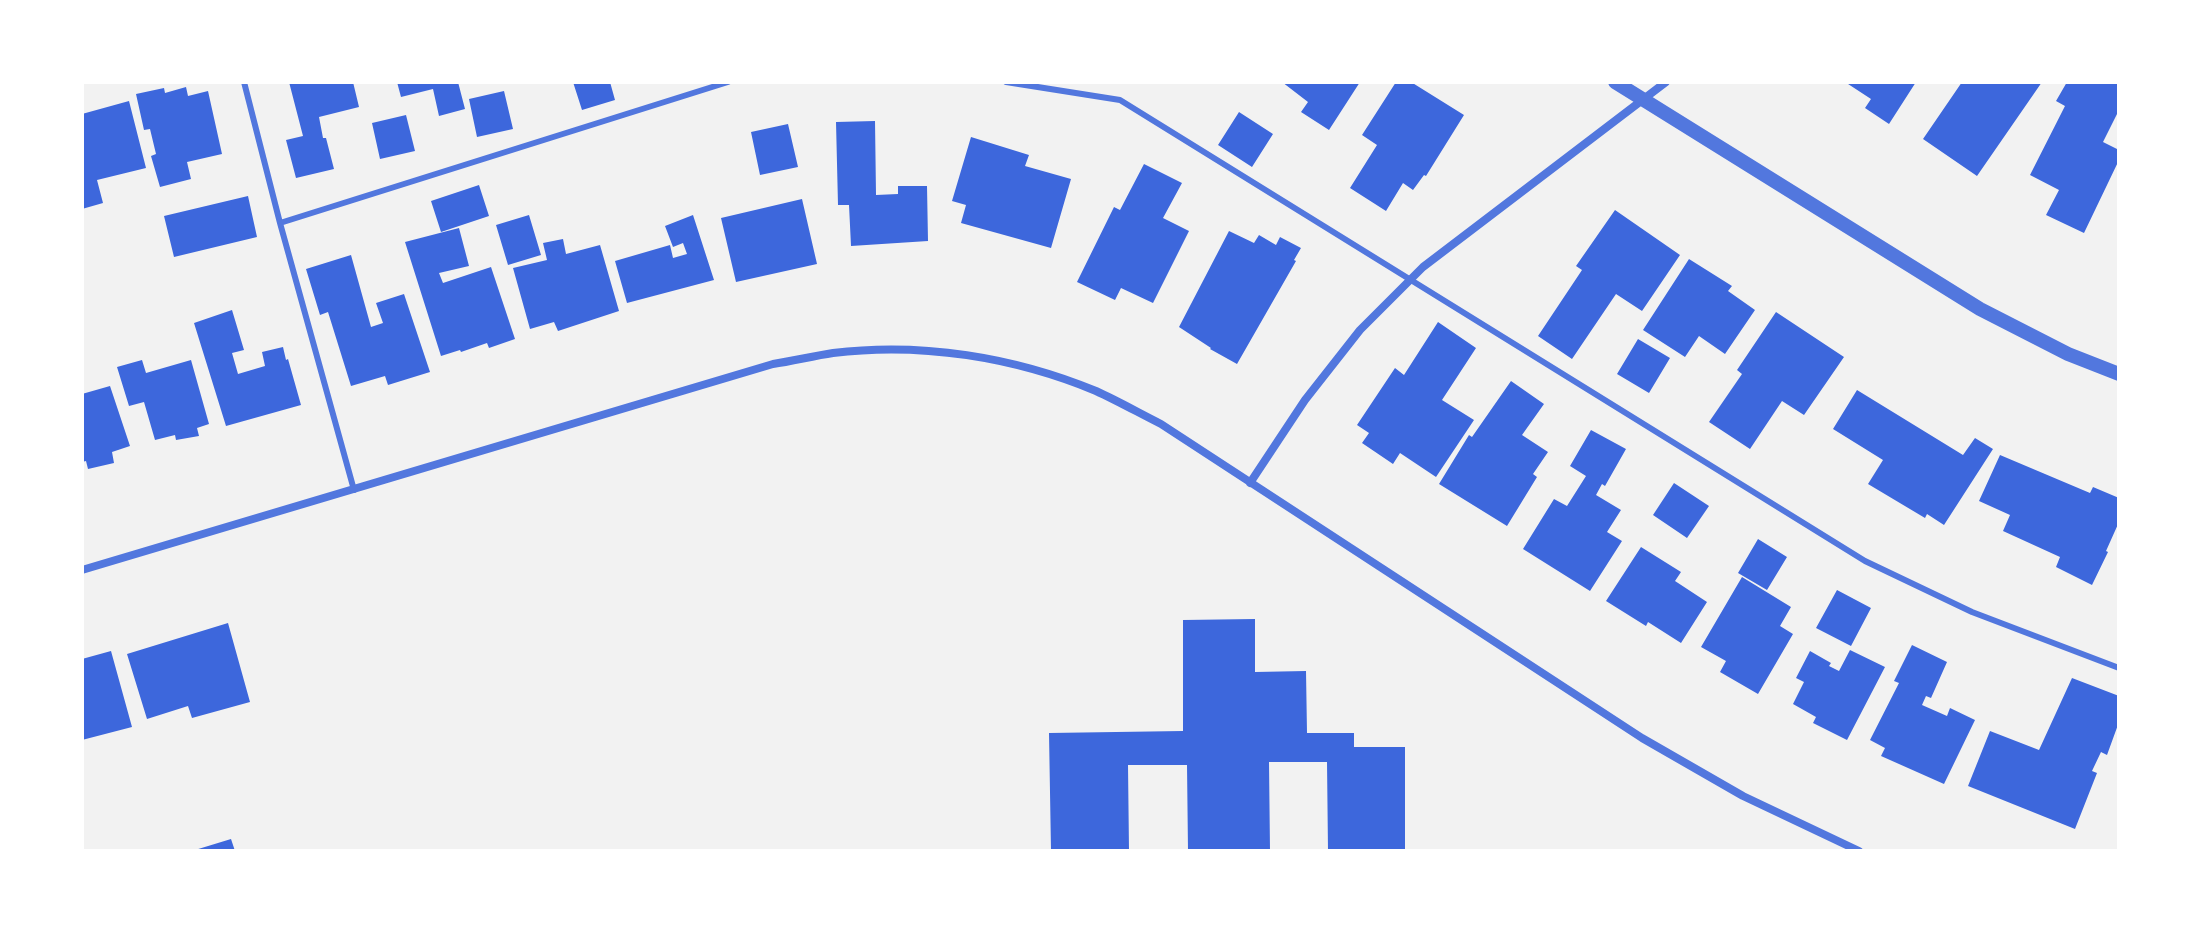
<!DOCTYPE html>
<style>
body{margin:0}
#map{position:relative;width:2201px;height:933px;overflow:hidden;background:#f2f2f2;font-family:"Public Sans",sans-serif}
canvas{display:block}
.frame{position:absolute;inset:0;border:84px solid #fff;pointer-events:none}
</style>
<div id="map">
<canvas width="2201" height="933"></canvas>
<div class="frame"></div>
</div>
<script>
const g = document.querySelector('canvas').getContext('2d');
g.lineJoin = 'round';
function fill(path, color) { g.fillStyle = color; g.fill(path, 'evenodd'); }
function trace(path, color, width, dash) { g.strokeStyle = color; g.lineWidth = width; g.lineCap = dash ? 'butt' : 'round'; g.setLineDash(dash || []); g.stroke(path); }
fill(new Path2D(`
 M 289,82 L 353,82 L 359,107 L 319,117 L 323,138 L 326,138 L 334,169 L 296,178 L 286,140 L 303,136 Z
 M 397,82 L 458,82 L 465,109 L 439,116 L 433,89 L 401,97 Z
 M 573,82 L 610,82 L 615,100 L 582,110 Z
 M 1282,82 L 1360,82 L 1329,130 L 1301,112 L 1308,102 Z
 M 1396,82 L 1411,82 L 1464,115 L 1426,176 L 1424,175 L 1413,190 L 1403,183 L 1386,211 L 1350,188 L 1377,145 L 1362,135 Z
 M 1845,82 L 1916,82 L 1889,124 L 1865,108 L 1871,99 Z
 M 1962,82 L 2042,82 L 1977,176 L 1923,139 Z
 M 2067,82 L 2114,82 L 2119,84 L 2119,110 L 2103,142 L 2119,150 L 2119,160 L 2084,233 L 2046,215 L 2059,190 L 2030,175 L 2065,106 L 2056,101 Z
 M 186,87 L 188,96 L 208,91 L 222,154 L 187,162 L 191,179 L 160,187 L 151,156 L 156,154 L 150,129 L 144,130 L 136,94 L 164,88 L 165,93 Z
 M 504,91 L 513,129 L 477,137 L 469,99 Z
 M 129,101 L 146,168 L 97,180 L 103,203 L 82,209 L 82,114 Z
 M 1239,112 L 1273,134 L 1252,167 L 1218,145 Z
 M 406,115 L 415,151 L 380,159 L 372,123 Z
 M 875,121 L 876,195 L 898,194 L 898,186 L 927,186 L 928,241 L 851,246 L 849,205 L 838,205 L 836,122 Z
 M 788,124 L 798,167 L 760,175 L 751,132 Z
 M 971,137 L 1029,155 L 1025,166 L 1071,179 L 1051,248 L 961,223 L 966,205 L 952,201 Z
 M 1144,164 L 1182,183 L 1163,218 L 1189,231 L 1153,303 L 1121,288 L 1115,300 L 1077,282 L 1114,207 L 1120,210 Z
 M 479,185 L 489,216 L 441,232 L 431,201 Z
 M 248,196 L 257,237 L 174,257 L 164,216 Z
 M 802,199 L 817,264 L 736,282 L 721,218 Z
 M 1615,210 L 1680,255 L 1642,311 L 1616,294 L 1572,359 L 1538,336 L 1582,270 L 1576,266 Z
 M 529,215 L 541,255 L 508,265 L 496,225 Z
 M 693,215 L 714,280 L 627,303 L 615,261 L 670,245 L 673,258 L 687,254 L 683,243 L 673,247 L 665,226 Z
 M 459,228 L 469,266 L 439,273 L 443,283 L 491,267 L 515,339 L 489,348 L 487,343 L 461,352 L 460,350 L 441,356 L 405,242 Z
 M 1229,231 L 1254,243 L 1259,235 L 1276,245 L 1280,237 L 1301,248 L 1294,260 L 1296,261 L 1237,364 L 1210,349 L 1211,348 L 1179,327 Z
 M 563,239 L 566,254 L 600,245 L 619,311 L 558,331 L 554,322 L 530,329 L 513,268 L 547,260 L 543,243 Z
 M 351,255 L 371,327 L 383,323 L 376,303 L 404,294 L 430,372 L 388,385 L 385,376 L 351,386 L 328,312 L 320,315 L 306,269 Z
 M 1689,259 L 1732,286 L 1728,291 L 1755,310 L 1725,354 L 1699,336 L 1685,357 L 1643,330 Z
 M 232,310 L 244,350 L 232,353 L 238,374 L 265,366 L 262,352 L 283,347 L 286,360 L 288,359 L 301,405 L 226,426 L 194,323 Z
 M 1776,312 L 1844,357 L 1804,415 L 1782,401 L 1750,449 L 1709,422 L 1742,374 L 1737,370 Z
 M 1438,322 L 1476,348 L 1442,400 L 1474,420 L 1436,477 L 1400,453 L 1393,464 L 1362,443 L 1369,433 L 1357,425 L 1395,368 L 1404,375 Z
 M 1638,339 L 1670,358 L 1649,393 L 1617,374 Z
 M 142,360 L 146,373 L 191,360 L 209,424 L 197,428 L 199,436 L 176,440 L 175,435 L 155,440 L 144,402 L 129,406 L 117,367 Z
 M 1511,381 L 1544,404 L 1522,435 L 1548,452 L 1533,474 L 1537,477 L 1507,526 L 1439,484 L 1469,435 L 1472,437 Z
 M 110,386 L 130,446 L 112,452 L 114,463 L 88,469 L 86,461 L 82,462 L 82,394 Z
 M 1857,390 L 1963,455 L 1975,438 L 1993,449 L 1944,525 L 1927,514 L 1925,518 L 1868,484 L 1883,460 L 1833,429 Z
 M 1591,430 L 1626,449 L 1605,486 L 1602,484 L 1596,495 L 1621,510 L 1607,532 L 1622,541 L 1590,591 L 1523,549 L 1554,499 L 1567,506 L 1586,476 L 1570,466 Z
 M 2000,455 L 2090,493 L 2093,487 L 2119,498 L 2119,522 L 2106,551 L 2108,552 L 2092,585 L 2056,567 L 2060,557 L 2003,531 L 2010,515 L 1979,501 Z
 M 1674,483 L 1709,506 L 1687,538 L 1653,515 Z
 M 1758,539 L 1787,557 L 1767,590 L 1738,573 Z
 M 1641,547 L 1681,572 L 1675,581 L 1707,602 L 1681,643 L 1648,622 L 1646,626 L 1606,601 Z
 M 1742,577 L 1791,607 L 1780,626 L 1793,634 L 1758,694 L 1720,672 L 1726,661 L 1701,647 Z
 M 1837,590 L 1871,608 L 1851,646 L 1816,628 Z
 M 1255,619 L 1255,672 L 1306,671 L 1307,733 L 1354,733 L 1354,747 L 1405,747 L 1405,851 L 1328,851 L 1327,762 L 1269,762 L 1270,851 L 1188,851 L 1187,765 L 1128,765 L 1129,851 L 1051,851 L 1049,733 L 1183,731 L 1183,620 Z
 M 228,623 L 250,702 L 192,718 L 188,706 L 147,719 L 127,654 Z
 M 1912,645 L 1947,662 L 1931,698 L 1926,696 L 1922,705 L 1947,716 L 1950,708 L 1975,720 L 1944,784 L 1881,756 L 1885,748 L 1870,740 L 1899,683 L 1894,681 Z
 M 1850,650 L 1885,667 L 1847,740 L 1813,723 L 1816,717 L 1793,704 L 1804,682 L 1796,678 L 1810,651 L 1831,663 L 1829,666 L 1839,671 Z
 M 111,651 L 132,727 L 82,740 L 82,659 Z
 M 2072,678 L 2119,696 L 2119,722 L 2107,755 L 2101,752 L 2092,771 L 2097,773 L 2075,829 L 1968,786 L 1990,731 L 2039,750 Z
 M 231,839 L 235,851 L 195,851 L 195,850 Z`), '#3d67dc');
trace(new Path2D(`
 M 244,82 L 280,223 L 354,490
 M 1006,82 L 1120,100 L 1865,561 L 1972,612 L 2119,668
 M 280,223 L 728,82`), '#5277de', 6);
trace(new Path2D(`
 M 1250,483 L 1305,400 L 1360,330 L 1423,267 L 1666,82
 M 82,570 L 773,364 C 793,361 813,356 833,353 C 921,342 1014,357 1096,391 C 1118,401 1139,413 1161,424 L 1642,738 L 1743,796 L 1859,851`), '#5277de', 8);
trace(new Path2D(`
 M 1615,82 L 1980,309 L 2068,354 L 2119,374`), '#5277de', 14);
</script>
